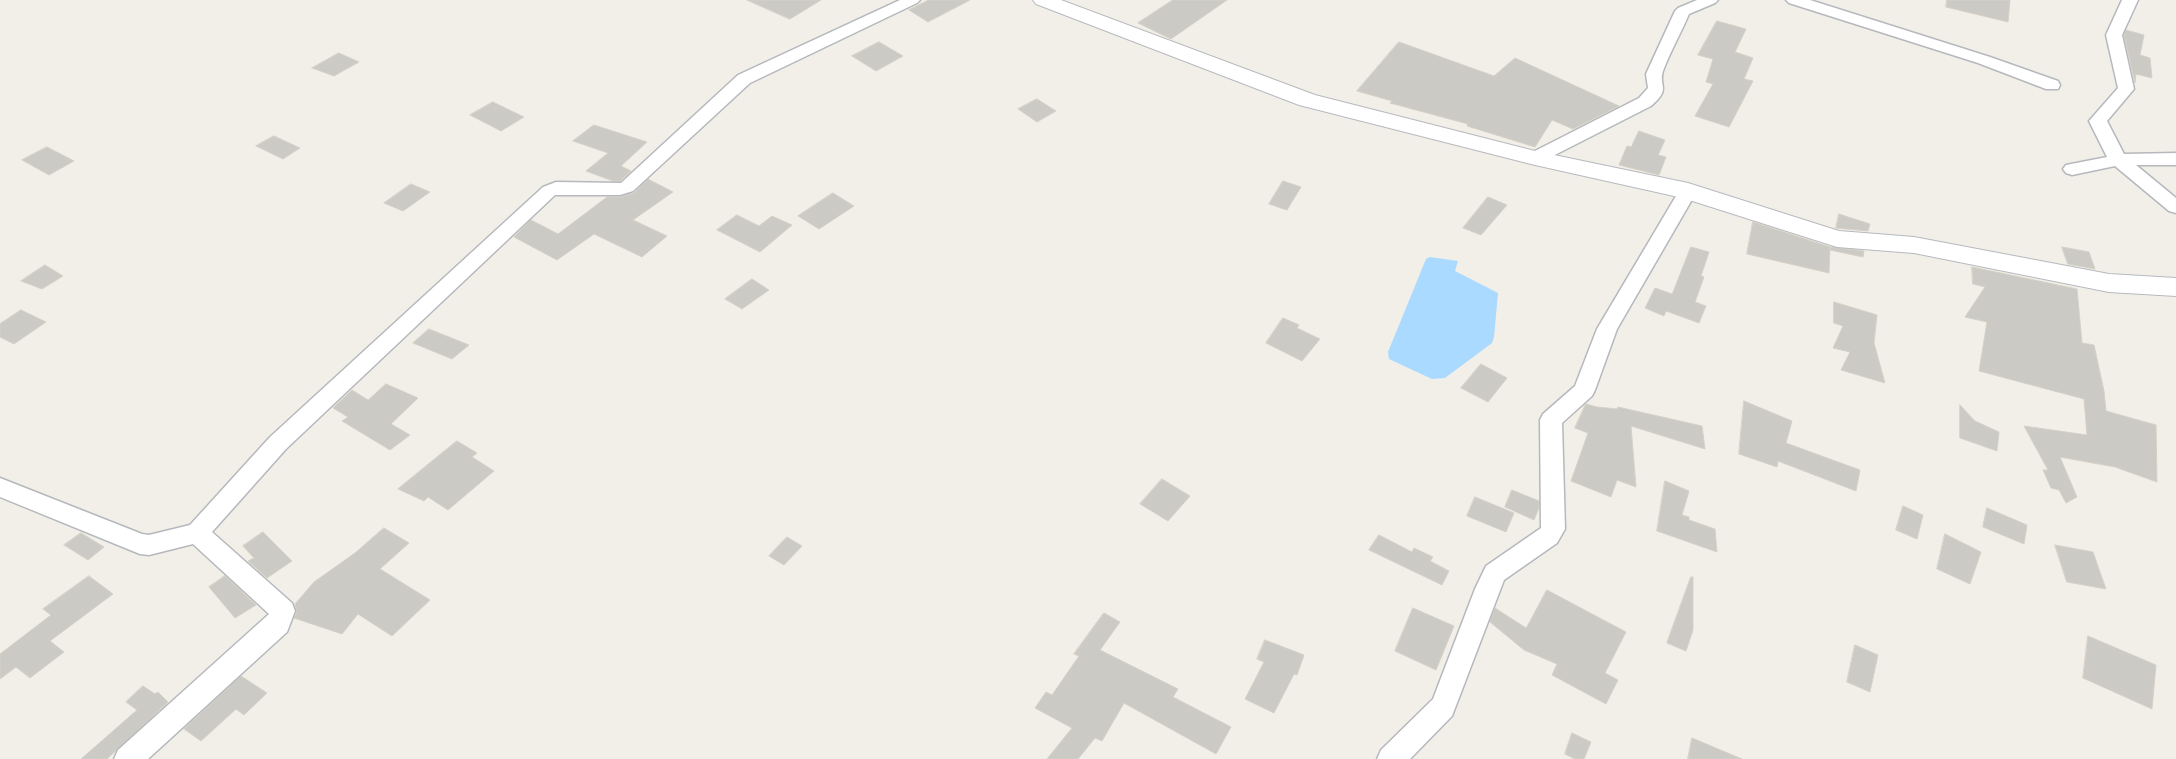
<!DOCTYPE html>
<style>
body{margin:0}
canvas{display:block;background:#f1efe8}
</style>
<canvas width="2176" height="759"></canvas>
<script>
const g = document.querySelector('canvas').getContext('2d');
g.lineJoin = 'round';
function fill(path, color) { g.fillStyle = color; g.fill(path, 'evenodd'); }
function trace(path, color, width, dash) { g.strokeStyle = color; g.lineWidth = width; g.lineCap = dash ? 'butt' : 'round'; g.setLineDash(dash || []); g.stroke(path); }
fill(new Path2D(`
 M 1430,257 L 1458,261 L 1455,271 L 1498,293 L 1494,337 L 1492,343 L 1445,378 L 1432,379 L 1389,359 L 1388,352 L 1426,259 Z`), '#aadaff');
const building = new Path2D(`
 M 747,0 L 821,0 L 790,19 Z
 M 929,0 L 970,0 L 928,22 L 909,10 Z
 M 1173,0 L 1227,0 L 1171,39 L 1138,23 Z
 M 1947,0 L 2010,0 L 2008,22 L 1946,7 Z
 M 1717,21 L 1746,29 L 1735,52 L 1753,58 L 1744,79 L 1753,81 L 1729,127 L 1695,116 L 1713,84 L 1706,82 L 1713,59 L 1698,55 Z
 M 2126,30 L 2144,35 L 2140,55 L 2150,58 L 2152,78 L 2136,74 L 2135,83 L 2124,35 Z
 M 879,42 L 903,56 L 876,71 L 852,56 Z
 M 1399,42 L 1494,76 L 1515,58 L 1619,106 L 1573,129 L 1552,120 L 1535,147 L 1467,126 L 1468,124 L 1390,103 L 1392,101 L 1357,91 Z
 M 339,53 L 359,62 L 334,76 L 312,68 Z
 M 1037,99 L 1056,111 L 1037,122 L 1018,109 Z
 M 493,102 L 524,117 L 501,131 L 470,115 Z
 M 594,125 L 647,142 L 621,166 L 631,171 L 620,181 L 613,181 L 586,171 L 608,153 L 573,141 Z
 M 1639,131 L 1665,140 L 1658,155 L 1666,157 L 1659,175 L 1619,165 L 1627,146 L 1631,147 Z
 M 274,136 L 300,148 L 283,159 L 256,146 Z
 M 47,147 L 74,161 L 49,175 L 22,160 Z
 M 648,179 L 673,192 L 633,220 L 667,236 L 642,257 L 594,234 L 557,260 L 514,237 L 531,220 L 558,234 L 607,197 L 620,197 L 634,193 Z
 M 1283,181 L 1301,187 L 1287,210 L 1269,204 Z
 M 411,184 L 430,192 L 403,211 L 384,203 Z
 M 833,193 L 854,206 L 819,229 L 798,216 Z
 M 1488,197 L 1507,205 L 1481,235 L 1463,228 Z
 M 1839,214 L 1870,224 L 1868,231 L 1836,228 Z
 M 737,215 L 759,226 L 772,216 L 792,225 L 760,252 L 717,230 Z
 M 1753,222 L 1830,247 L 1829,273 L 1747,254 Z
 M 1691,247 L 1709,252 L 1701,276 L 1704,277 L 1695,302 L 1706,306 L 1699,323 L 1666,311 L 1664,316 L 1645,308 L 1655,288 L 1672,294 Z
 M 1831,247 L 1864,251 L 1863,257 L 1830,250 Z
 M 2062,247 L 2089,252 L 2095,269 L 2068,264 Z
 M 45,265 L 63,276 L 42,289 L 21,281 Z
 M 1972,267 L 2077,289 L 2082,343 L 2094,345 L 2104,391 L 2106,411 L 2156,425 L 2157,482 L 2115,467 L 2060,457 L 2077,497 L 2066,503 L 2059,490 L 2051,488 L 2043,470 L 2048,470 L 2024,426 L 2087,435 L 2084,399 L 1979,371 L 1987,322 L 1965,317 L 1985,287 L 1973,284 Z
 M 752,279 L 769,290 L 742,309 L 725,299 Z
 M 1834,302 L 1877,315 L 1874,343 L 1885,383 L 1841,370 L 1850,352 L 1833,348 L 1843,326 L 1834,323 Z
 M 21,310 L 46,322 L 14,344 L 0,337 L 0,324 Z
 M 1283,318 L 1299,325 L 1297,328 L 1320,339 L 1302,361 L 1266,343 Z
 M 429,329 L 469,345 L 452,359 L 413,343 Z
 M 1481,364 L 1507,378 L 1488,402 L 1461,388 Z
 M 386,384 L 418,398 L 391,424 L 410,435 L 390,450 L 342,421 L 348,417 L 333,408 L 352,390 L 368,400 Z
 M 1744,401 L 1792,421 L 1786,443 L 1860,470 L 1856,491 L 1778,461 L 1777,467 L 1739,454 Z
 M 1586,404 L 1597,407 L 1617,409 L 1618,407 L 1702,426 L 1705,449 L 1631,426 L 1636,487 L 1617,480 L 1611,497 L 1571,481 L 1588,433 L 1575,428 Z
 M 1960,405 L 1975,421 L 1999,432 L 1997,451 L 1960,438 Z
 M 457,441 L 477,453 L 472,457 L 494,471 L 448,510 L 428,497 L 424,501 L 398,489 Z
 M 1162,479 L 1190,496 L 1168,521 L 1140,504 Z
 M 1665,481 L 1689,491 L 1682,515 L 1689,517 L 1689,520 L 1715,529 L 1717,552 L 1657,531 Z
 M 1512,490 L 1539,501 L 1539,508 L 1534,520 L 1505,507 Z
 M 1475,497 L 1514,513 L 1506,532 L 1467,516 Z
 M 1903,506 L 1923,515 L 1917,539 L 1896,530 Z
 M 1987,508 L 2027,525 L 2024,544 L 1983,527 Z
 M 384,528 L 409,543 L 380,569 L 430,600 L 392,636 L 358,614 L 342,634 L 294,618 L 297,612 L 295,604 L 314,582 L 355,553 Z
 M 263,532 L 292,561 L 267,578 L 248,561 L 254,558 L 243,546 Z
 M 81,533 L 104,547 L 88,560 L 64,545 Z
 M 1945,534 L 1981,552 L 1970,584 L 1937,569 Z
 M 1379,535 L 1412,552 L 1414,548 L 1433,557 L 1430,561 L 1449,571 L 1442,585 L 1369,550 Z
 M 787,537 L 802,546 L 784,565 L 769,556 Z
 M 2055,545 L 2093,552 L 2106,589 L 2067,582 Z
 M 89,576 L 113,594 L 50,641 L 64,652 L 30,678 L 16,667 L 0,679 L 0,654 L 51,615 L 43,609 Z
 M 225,576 L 256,605 L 235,618 L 209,587 Z
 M 1691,577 L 1693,577 L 1693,630 L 1686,651 L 1667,643 Z
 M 1547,590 L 1626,632 L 1605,673 L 1618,680 L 1606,704 L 1552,675 L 1557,664 L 1524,650 L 1490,622 L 1495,608 L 1526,628 Z
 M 1413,608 L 1454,626 L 1436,670 L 1395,651 Z
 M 1104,613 L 1120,622 L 1100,650 L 1178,689 L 1173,697 L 1231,727 L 1216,754 L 1124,703 L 1102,741 L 1095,738 L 1078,759 L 1047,759 L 1072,728 L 1035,708 L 1046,692 L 1052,695 L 1079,656 L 1074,654 Z
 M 2088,636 L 2156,665 L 2152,709 L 2083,678 Z
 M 1265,640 L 1304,655 L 1297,675 L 1294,674 L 1274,713 L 1245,699 L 1264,662 L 1257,659 Z
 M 1855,645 L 1878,655 L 1870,692 L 1847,682 Z
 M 241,676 L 267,693 L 244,715 L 236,709 L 201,741 L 184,729 Z
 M 143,686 L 155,694 L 158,692 L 168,702 L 107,759 L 81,759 L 137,710 L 126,702 Z
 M 1572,733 L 1591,742 L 1584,759 L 1575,759 L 1565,754 Z
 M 1692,738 L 1742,759 L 1688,759 Z`);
fill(building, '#cccac5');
trace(building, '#d6d1c6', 1);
const street = new Path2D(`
 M 900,0 L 920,0 L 917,3 L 750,83 L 633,191 L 620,195 L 555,195 L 286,449 L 212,532 L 292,603 L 295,611 L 287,632 L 148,759 L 114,759 L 118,750 L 269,614 L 193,544 L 149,555 L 140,554 L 0,497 L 0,478 L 142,534 L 149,535 L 190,525 L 270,437 L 543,187 L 556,182 L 621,183 L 738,75 Z
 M 1697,0 L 1718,0 L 1715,3 L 1689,14 C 1681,33 1670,52 1663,71 C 1658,87 1672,88 1651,106 L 1541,162 L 1535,164 L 1529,162 L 1526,158 L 1529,154 L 1639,98 L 1648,88 L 1646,74 L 1675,11 L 1678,8 Z
 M 1786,0 L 1810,0 L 1990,57 L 2058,81 L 2060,85 L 2058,89 L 2046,89 L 1978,63 L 1789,3 Z
 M 2122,0 L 2138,0 L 2122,35 L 2134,89 L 2107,121 L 2124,154 L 2176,153 L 2176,165 L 2136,165 L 2176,198 L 2176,213 L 2169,211 L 2115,166 L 2072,175 L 2066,173 L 2063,169 L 2066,165 L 2107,157 L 2089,121 L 2118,88 L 2106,35 Z
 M 1688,185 L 1694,187 L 1697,191 L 1617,329 L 1595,390 L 1592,396 L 1562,423 L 1565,529 L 1557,543 L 1504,580 L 1452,716 L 1410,759 L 1377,759 L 1381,750 L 1433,699 L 1475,589 L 1486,566 L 1541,528 L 1540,420 L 1543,414 L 1575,386 L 1597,329 L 1679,191 L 1682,187 Z`);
const secondary = new Path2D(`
 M 1033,0 L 1061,0 L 1315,95 L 1535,151 L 1688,183 L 1839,231 L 1914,237 L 2109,274 L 2176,278 L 2176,296 L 2109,292 L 1914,253 L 1837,247 L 1683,198 L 1535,165 L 1299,105 L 1036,4 Z`);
trace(street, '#b5b8bc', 3);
trace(secondary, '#b6babf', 2);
fill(street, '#fff');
fill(secondary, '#fff');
</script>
